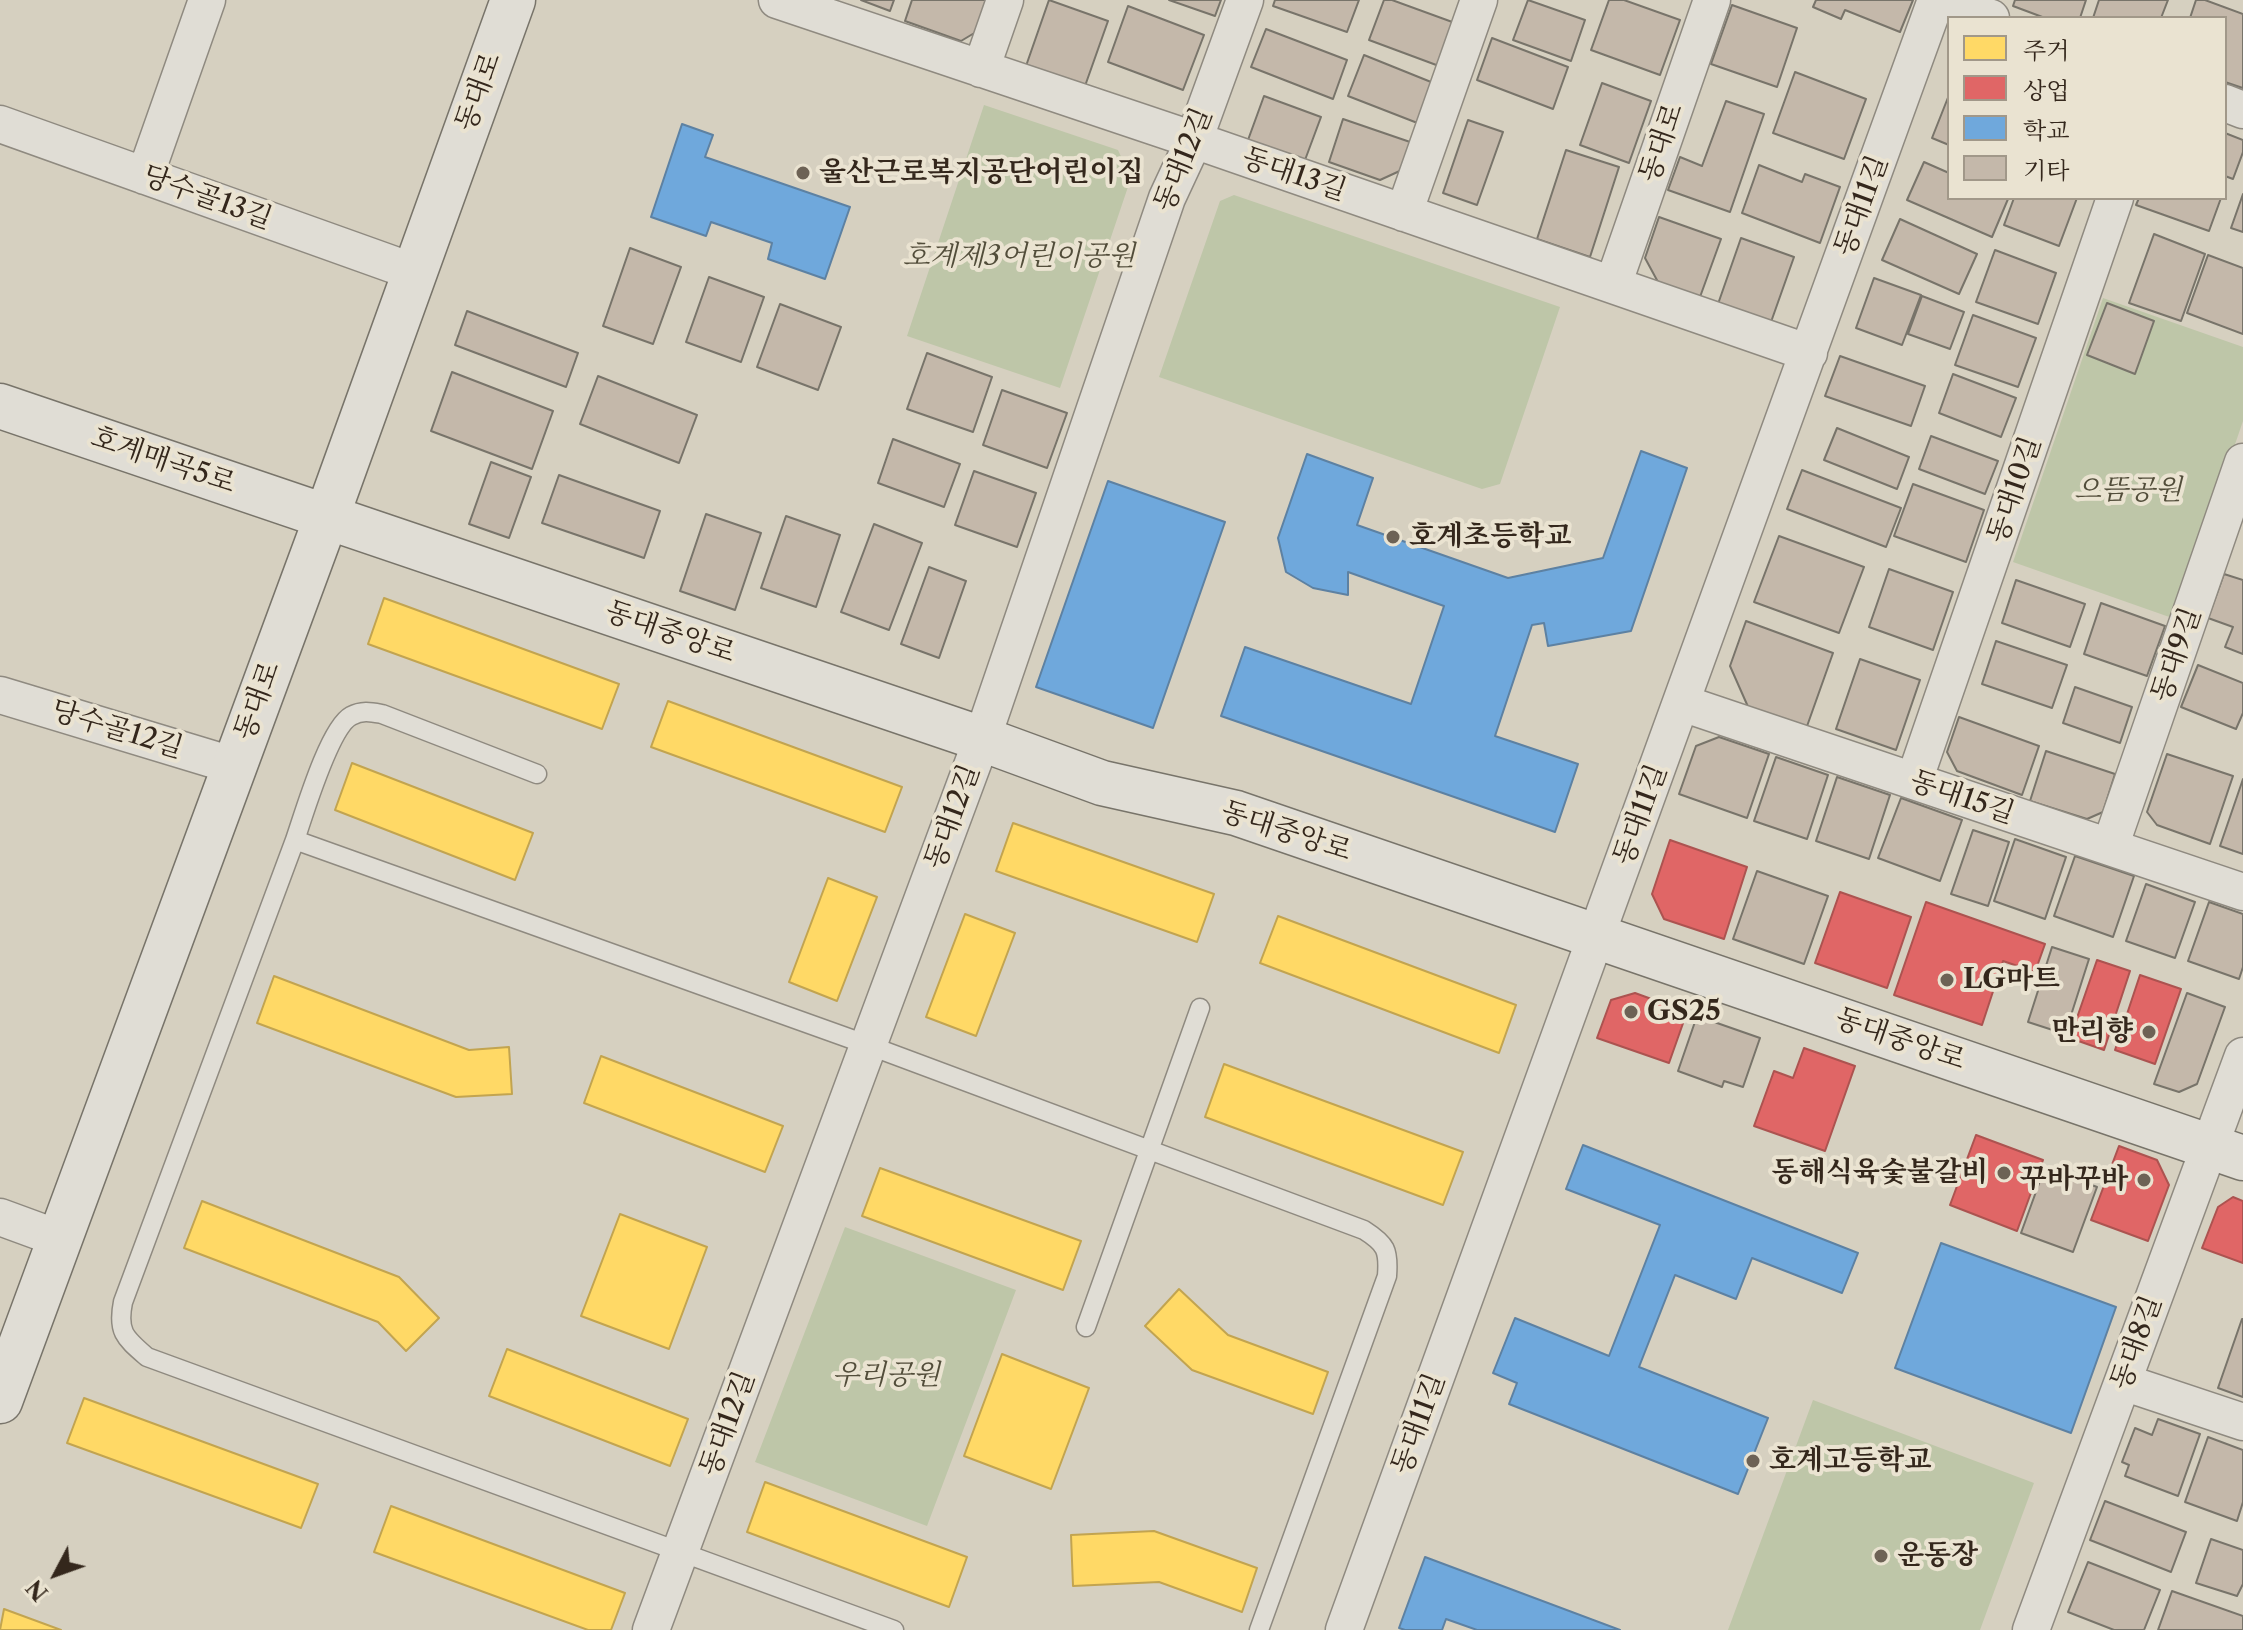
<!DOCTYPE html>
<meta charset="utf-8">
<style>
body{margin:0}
#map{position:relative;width:2243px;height:1630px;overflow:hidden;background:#d6d0c0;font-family:"Libre Caslon Text","Noto Serif KR",serif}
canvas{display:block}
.legend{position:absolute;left:1947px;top:16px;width:280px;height:184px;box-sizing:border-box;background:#eae3d1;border:2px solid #a19889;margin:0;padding:10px 14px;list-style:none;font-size:24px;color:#34271c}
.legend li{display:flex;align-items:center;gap:16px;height:40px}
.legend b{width:40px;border:2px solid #a19889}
.north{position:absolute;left:16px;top:1534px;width:80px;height:80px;-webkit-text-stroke:6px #eae3d1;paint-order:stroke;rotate:229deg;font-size:22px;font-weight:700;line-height:32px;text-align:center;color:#34271c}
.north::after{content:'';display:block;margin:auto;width:28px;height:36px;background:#34271c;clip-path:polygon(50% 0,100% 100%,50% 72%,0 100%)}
</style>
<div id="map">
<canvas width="2243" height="1630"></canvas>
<ul class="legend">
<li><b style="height:22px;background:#ffd966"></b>주거</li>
<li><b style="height:22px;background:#e06666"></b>상업</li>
<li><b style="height:22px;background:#6fa8dc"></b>학교</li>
<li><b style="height:22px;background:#c4b8aa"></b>기타</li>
</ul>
<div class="north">N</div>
</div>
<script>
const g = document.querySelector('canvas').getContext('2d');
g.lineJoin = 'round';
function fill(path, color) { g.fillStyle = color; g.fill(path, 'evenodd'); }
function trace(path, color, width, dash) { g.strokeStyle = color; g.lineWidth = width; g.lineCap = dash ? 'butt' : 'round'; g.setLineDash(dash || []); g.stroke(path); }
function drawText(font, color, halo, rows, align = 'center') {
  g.font = font + ' "Libre Caslon Text","Noto Serif KR",serif'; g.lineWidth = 8; g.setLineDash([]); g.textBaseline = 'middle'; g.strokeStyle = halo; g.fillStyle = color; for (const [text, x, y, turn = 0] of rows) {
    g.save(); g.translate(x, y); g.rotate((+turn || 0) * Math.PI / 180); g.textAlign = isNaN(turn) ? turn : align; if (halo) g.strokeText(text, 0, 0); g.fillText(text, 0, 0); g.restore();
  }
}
fill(new Path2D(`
 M 984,105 L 1118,150 L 1131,178 L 1060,388 L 907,336 Z
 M 1234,195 L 1560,307 L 1500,484 L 1482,489 L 1159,377 L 1220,201 Z
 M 2103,298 L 2243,347 L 2243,421 L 2175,619 L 2013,562 Z
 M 845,1227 L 1016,1290 L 927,1526 L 755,1462 Z
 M 1813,1400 L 2034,1483 L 1980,1630 L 1728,1630 Z`), '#bec6a8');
const homes = new Path2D(`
 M 384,598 L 619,684 L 602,729 L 368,644 Z
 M 668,701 L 902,787 L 885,832 L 651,747 Z
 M 352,763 L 533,833 L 515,880 L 335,810 Z
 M 1013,823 L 1214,894 L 1197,942 L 996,871 Z
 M 828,878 L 877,897 L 837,1001 L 789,982 Z
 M 965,914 L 1015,933 L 976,1036 L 926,1017 Z
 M 1278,916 L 1516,1005 L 1499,1053 L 1260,963 Z
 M 274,976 L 469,1050 L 509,1047 L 512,1094 L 456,1097 L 257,1023 Z
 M 601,1056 L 783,1126 L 765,1172 L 584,1103 Z
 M 1224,1064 L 1463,1152 L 1443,1205 L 1205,1117 Z
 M 880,1168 L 1081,1241 L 1063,1290 L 862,1216 Z
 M 202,1201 L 399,1277 L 439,1318 L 406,1351 L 378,1322 L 184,1248 Z
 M 620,1214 L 707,1247 L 669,1349 L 581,1316 Z
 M 1179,1289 L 1228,1335 L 1328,1372 L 1313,1414 L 1192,1370 L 1145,1326 Z
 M 507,1349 L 688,1419 L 670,1466 L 489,1396 Z
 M 1002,1354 L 1089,1388 L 1051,1489 L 964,1456 Z
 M 84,1398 L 318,1484 L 301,1528 L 67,1443 Z
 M 765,1482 L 967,1557 L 949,1607 L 747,1532 Z
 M 391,1506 L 625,1593 L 611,1630 L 588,1630 L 374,1552 Z
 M 1154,1531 L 1257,1568 L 1242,1612 L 1159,1582 L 1073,1586 L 1071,1535 Z
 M 4,1609 L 61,1630 L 0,1630 Z`);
fill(homes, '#ffd966');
trace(homes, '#c2a450', 2);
const shops = new Path2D(`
 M 1670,840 L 1747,867 L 1724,939 L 1664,919 L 1652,894 Z
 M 1840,892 L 1911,917 L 1887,988 L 1815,963 Z
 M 1926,902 L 2045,944 L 2035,972 L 2003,961 L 1982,1025 L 1894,995 Z
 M 2097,960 L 2130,971 L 2104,1050 L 2070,1038 Z
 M 2140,975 L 2181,989 L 2155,1064 L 2115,1050 Z
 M 1635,993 L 1687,1012 L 1669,1063 L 1597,1038 L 1611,1000 Z
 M 1804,1048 L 1855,1066 L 1825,1151 L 1754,1126 L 1774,1071 L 1793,1078 Z
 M 1976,1135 L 2043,1160 L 2017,1231 L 1950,1205 Z
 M 2119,1146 L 2157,1160 L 2169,1185 L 2148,1241 L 2091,1220 Z
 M 2233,1197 L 2243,1201 L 2243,1263 L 2202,1248 L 2218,1207 Z`);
fill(shops, '#e06666');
trace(shops, '#ac5350', 2);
const schools = new Path2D(`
 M 682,124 L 713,135 L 705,157 L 850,207 L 825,279 L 768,259 L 772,243 L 711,222 L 706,236 L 651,217 Z
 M 1641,451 L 1687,468 L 1631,631 L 1548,646 L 1544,623 L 1532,625 L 1495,736 L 1578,764 L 1555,832 L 1221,716 L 1245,647 L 1411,704 L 1444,606 L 1348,572 L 1348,595 L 1313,588 L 1286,572 L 1278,538 L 1307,454 L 1373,478 L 1357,525 L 1508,578 L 1603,558 Z
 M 1108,481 L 1225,522 L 1153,728 L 1036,687 Z
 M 1583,1145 L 1858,1253 L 1842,1293 L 1752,1258 L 1736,1299 L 1675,1275 L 1639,1367 L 1768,1418 L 1738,1494 L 1509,1404 L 1517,1383 L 1493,1373 L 1515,1318 L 1609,1356 L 1660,1225 L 1566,1189 Z
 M 1941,1243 L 2116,1307 L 2071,1433 L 1895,1368 Z
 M 1425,1557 L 1620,1630 L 1477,1630 L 1446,1619 L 1442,1630 L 1405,1630 L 1399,1628 Z`);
fill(schools, '#6fa8dc');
trace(schools, '#5d81a2', 2);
const building = new Path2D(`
 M 861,0 L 894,0 L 890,11 Z
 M 912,0 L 991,0 L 981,29 L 961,41 L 905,21 Z
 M 1049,0 L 1108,21 L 1085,86 L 1026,66 Z
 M 1169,0 L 1221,0 L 1215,16 Z
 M 1275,0 L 1359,0 L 1347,32 L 1273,6 Z
 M 1384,0 L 1392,0 L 1455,23 L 1439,66 L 1369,40 Z
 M 1528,0 L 1585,20 L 1571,61 L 1513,40 Z
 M 1609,0 L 1624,0 L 1680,20 L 1660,75 L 1591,50 Z
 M 1816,0 L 1913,0 L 1900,32 L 1845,10 L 1841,19 L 1813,7 Z
 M 2015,0 L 2086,0 L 2080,18 L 2045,18 L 2013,6 Z
 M 2099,0 L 2168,0 L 2161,18 L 2093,18 Z
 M 2196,0 L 2205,0 L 2243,14 L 2243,88 L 2225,82 L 2225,18 L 2190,18 Z
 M 1732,5 L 1797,28 L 1777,87 L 1711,64 Z
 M 1128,6 L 1204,35 L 1183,90 L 1108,62 Z
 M 1266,29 L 1347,60 L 1333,99 L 1251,67 Z
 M 1492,38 L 1568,67 L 1553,109 L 1477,80 Z
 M 1364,55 L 1436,84 L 1420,124 L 1348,96 Z
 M 1795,72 L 1866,99 L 1844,159 L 1773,133 Z
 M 1602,83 L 1651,101 L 1629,163 L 1580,145 Z
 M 1949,95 L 1949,145 L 1932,138 Z
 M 1264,96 L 1321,117 L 1305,160 L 1248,140 Z
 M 1726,101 L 1764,114 L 1730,212 L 1668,190 L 1680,157 L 1702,166 Z
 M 1343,119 L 1413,143 L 1404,169 L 1380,180 L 1329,162 Z
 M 1468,120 L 1503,132 L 1477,205 L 1443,193 Z
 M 2225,133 L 2243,140 L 2243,152 L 2233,179 L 2225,176 Z
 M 1566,150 L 1619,167 L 1590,257 L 1537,239 Z
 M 1924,162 L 1949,173 L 1949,198 L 2008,199 L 1992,237 L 1907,200 Z
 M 1759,165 L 1802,182 L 1805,174 L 1840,187 L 1820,243 L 1742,213 Z
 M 2243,194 L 2243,232 L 2231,228 Z
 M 2014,198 L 2077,198 L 2059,246 L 2004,225 Z
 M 2139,198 L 2221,198 L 2209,231 L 2136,205 Z
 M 1659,217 L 1721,239 L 1700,297 L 1658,282 L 1645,258 Z
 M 1900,219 L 1977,254 L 1959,294 L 1882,260 Z
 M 2154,234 L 2205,254 L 2181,321 L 2129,303 Z
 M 1741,238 L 1794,257 L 1771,322 L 1718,304 Z
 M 630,248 L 681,267 L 653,344 L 603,326 Z
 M 1995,250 L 2056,273 L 2038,324 L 1976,302 Z
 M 2208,255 L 2243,268 L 2243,334 L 2187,313 Z
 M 709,277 L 764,297 L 741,362 L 686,342 Z
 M 1874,278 L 1921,295 L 1902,345 L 1856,328 Z
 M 1922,296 L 1964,312 L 1950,349 L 1908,334 Z
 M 2107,303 L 2154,321 L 2135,374 L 2087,355 Z
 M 780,304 L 841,327 L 818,390 L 757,367 Z
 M 467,311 L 578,353 L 566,387 L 455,345 Z
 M 1973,315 L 2036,338 L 2018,387 L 1955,365 Z
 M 927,353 L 992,377 L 973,432 L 907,409 Z
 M 1840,356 L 1925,386 L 1911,426 L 1825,396 Z
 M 452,372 L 553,411 L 532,469 L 431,431 Z
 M 1953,374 L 2016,398 L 2001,437 L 1939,413 Z
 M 598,376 L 697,415 L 679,463 L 580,424 Z
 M 1002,390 L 1067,413 L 1047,468 L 983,445 Z
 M 1837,428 L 1909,457 L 1897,489 L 1824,460 Z
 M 1931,436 L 1998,461 L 1985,494 L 1919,469 Z
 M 893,439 L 960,464 L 944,507 L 878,483 Z
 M 491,462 L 531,477 L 509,538 L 469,524 Z
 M 1802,470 L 1901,508 L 1886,547 L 1787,509 Z
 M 974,471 L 1036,493 L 1017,547 L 955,525 Z
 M 559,475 L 660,511 L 644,558 L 542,523 Z
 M 1913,484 L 1984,510 L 1966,562 L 1894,536 Z
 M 706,514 L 761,533 L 735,610 L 680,591 Z
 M 786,516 L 840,535 L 816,607 L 761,588 Z
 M 874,524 L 922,543 L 889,630 L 841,612 Z
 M 1779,536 L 1864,567 L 1839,633 L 1754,602 Z
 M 929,567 L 966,581 L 939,658 L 901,644 Z
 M 1889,569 L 1953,592 L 1933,650 L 1869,627 Z
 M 2224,574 L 2243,580 L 2243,654 L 2225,647 L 2233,627 L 2208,618 Z
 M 2016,580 L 2085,604 L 2070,647 L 2002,623 Z
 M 2101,603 L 2165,626 L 2147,676 L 2084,654 Z
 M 1746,621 L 1833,653 L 1806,729 L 1749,709 L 1730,666 Z
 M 1996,641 L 2067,665 L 2052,708 L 1982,684 Z
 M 1860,659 L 1920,680 L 1896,750 L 1836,729 Z
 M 2198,665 L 2243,683 L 2243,713 L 2236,729 L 2181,707 Z
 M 2075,687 L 2132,707 L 2120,743 L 2063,723 Z
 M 1959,717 L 2039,746 L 2022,795 L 1957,771 L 1947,752 Z
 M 1719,737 L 1769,754 L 1747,818 L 1679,794 L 1696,746 Z
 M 2046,751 L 2115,774 L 2103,812 L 2087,819 L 2030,801 Z
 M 2167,754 L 2233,776 L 2210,844 L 2157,825 L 2147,812 Z
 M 1776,757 L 1828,775 L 1807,839 L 1754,821 Z
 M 1837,777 L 1890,795 L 1869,859 L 1816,841 Z
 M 2243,779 L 2243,854 L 2220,846 Z
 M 1901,798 L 1962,820 L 1940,881 L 1878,858 Z
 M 1973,830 L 2009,842 L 1988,906 L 1951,894 Z
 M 2015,839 L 2066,857 L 2045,919 L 1994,901 Z
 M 2075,856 L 2134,876 L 2113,937 L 2054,916 Z
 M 1757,871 L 1828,896 L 1804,964 L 1733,939 Z
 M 2146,884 L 2195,902 L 2175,958 L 2126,941 Z
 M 2209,902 L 2243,914 L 2243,967 L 2239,979 L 2188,961 Z
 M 2052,947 L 2089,959 L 2065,1034 L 2028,1022 Z
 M 2187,993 L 2225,1007 L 2197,1084 L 2179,1092 L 2154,1084 Z
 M 1697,1016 L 1760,1038 L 1743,1087 L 1724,1081 L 1722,1087 L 1678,1071 Z
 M 2045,1167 L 2097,1187 L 2073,1252 L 2021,1233 Z
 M 2242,1319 L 2243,1319 L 2243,1397 L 2218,1388 Z
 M 2158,1419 L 2200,1434 L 2178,1496 L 2125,1476 L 2129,1465 L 2122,1462 L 2135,1428 L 2152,1435 Z
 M 2208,1437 L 2243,1450 L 2243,1502 L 2237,1521 L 2185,1502 Z
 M 2105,1501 L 2186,1532 L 2171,1572 L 2090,1540 Z
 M 2211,1539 L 2243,1550 L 2243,1584 L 2237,1596 L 2196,1583 Z
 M 2088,1562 L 2160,1590 L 2144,1630 L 2114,1630 L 2068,1612 Z
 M 2172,1591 L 2243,1616 L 2243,1630 L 2158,1630 Z`);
fill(building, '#c4b8aa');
trace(building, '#78746a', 2);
const lane = new Path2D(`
 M 295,840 C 304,814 329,728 351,716 C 362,710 371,712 382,714 L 537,774
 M 1086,1327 L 1200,1008
 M 894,1630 L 147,1357 C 125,1338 117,1332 123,1302 L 295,840 L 868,1045 L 1364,1230 C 1386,1244 1389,1250 1387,1276 L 1259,1630`);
const street = new Path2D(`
 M 777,0 L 1194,140 L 1809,353
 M 1942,0 L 1991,18
 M 981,69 L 1005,0
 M 2225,103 L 2243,110
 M 0,124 L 414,272
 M 145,176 L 207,0
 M 1404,213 L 1479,0
 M 1613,285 L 1712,0
 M 0,695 L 235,766
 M 1682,703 L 2243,892
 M 1914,781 L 2115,198
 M 2110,847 L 2243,462
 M 0,1217 L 60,1239
 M 2123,1382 L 2243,1422
 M 651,1630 L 982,739 L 1167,198 L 1194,140 L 1245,0
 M 1344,1630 L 1936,0
 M 2031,1630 L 2243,1056`);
const secondary = new Path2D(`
 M 0,406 L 982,739 L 1102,783 L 1236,813 L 2243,1158
 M 0,1401 L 327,516 L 513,0`);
trace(lane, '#8f8a80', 21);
trace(street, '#8f8a80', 39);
trace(secondary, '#78746a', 47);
trace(lane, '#e0ddd5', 18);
trace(street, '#e0ddd5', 36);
trace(secondary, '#e0ddd5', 44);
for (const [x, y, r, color] of [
 [803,173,8,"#6d6255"],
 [1393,537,8,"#6d6255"],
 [1947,980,8,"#6d6255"],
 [1631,1012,8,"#6d6255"],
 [2149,1032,8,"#6d6255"],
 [2004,1173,8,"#6d6255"],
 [2144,1180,8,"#6d6255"],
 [1753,1461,8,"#6d6255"],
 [1881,1556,8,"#6d6255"]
]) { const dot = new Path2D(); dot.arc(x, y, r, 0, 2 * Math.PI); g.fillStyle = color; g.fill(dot); trace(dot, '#eae3d1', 3); }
drawText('28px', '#34271c', '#eae3d1', [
 ["동대로",479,92,-70],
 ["동대로",1662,143,-71],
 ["동대12길",1184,160,-68],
 ["동대13길",1294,175,19],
 ["당수골13길",207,198,20],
 ["동대11길",1862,206,-70],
 ["호계매곡5로",163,461,19],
 ["동대10길",2015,490,-71],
 ["동대중앙로",670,633,19],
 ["동대9길",2177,655,-71],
 ["동대로",258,701,-70],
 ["당수골12길",117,730,17],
 ["동대15길",1962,798,19],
 ["동대11길",1641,815,-70],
 ["동대12길",953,817,-70],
 ["동대중앙로",1286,832,18],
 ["동대중앙로",1900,1040,19],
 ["동대8길",2137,1343,-70],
 ["동대12길",728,1424,-70],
 ["동대11길",1419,1424,-70]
]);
drawText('bold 28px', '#34271c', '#eae3d1', [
 ["울산근로복지공단어린이집",819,173],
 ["호계초등학교",1409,537],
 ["LG마트",1963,980],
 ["GS25",1647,1012],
 ["만리향",2133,1032,"right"],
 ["동해식육숯불갈비",1988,1173,"right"],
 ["꾸바꾸바",2128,1180,"right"],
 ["호계고등학교",1769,1461],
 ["운동장",1897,1556]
], 'left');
drawText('italic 28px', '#524d3a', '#eae3d1', [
 ["호계제3어린이공원",1019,257],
 ["으뜸공원",2128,491],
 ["우리공원",886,1376]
]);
</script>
